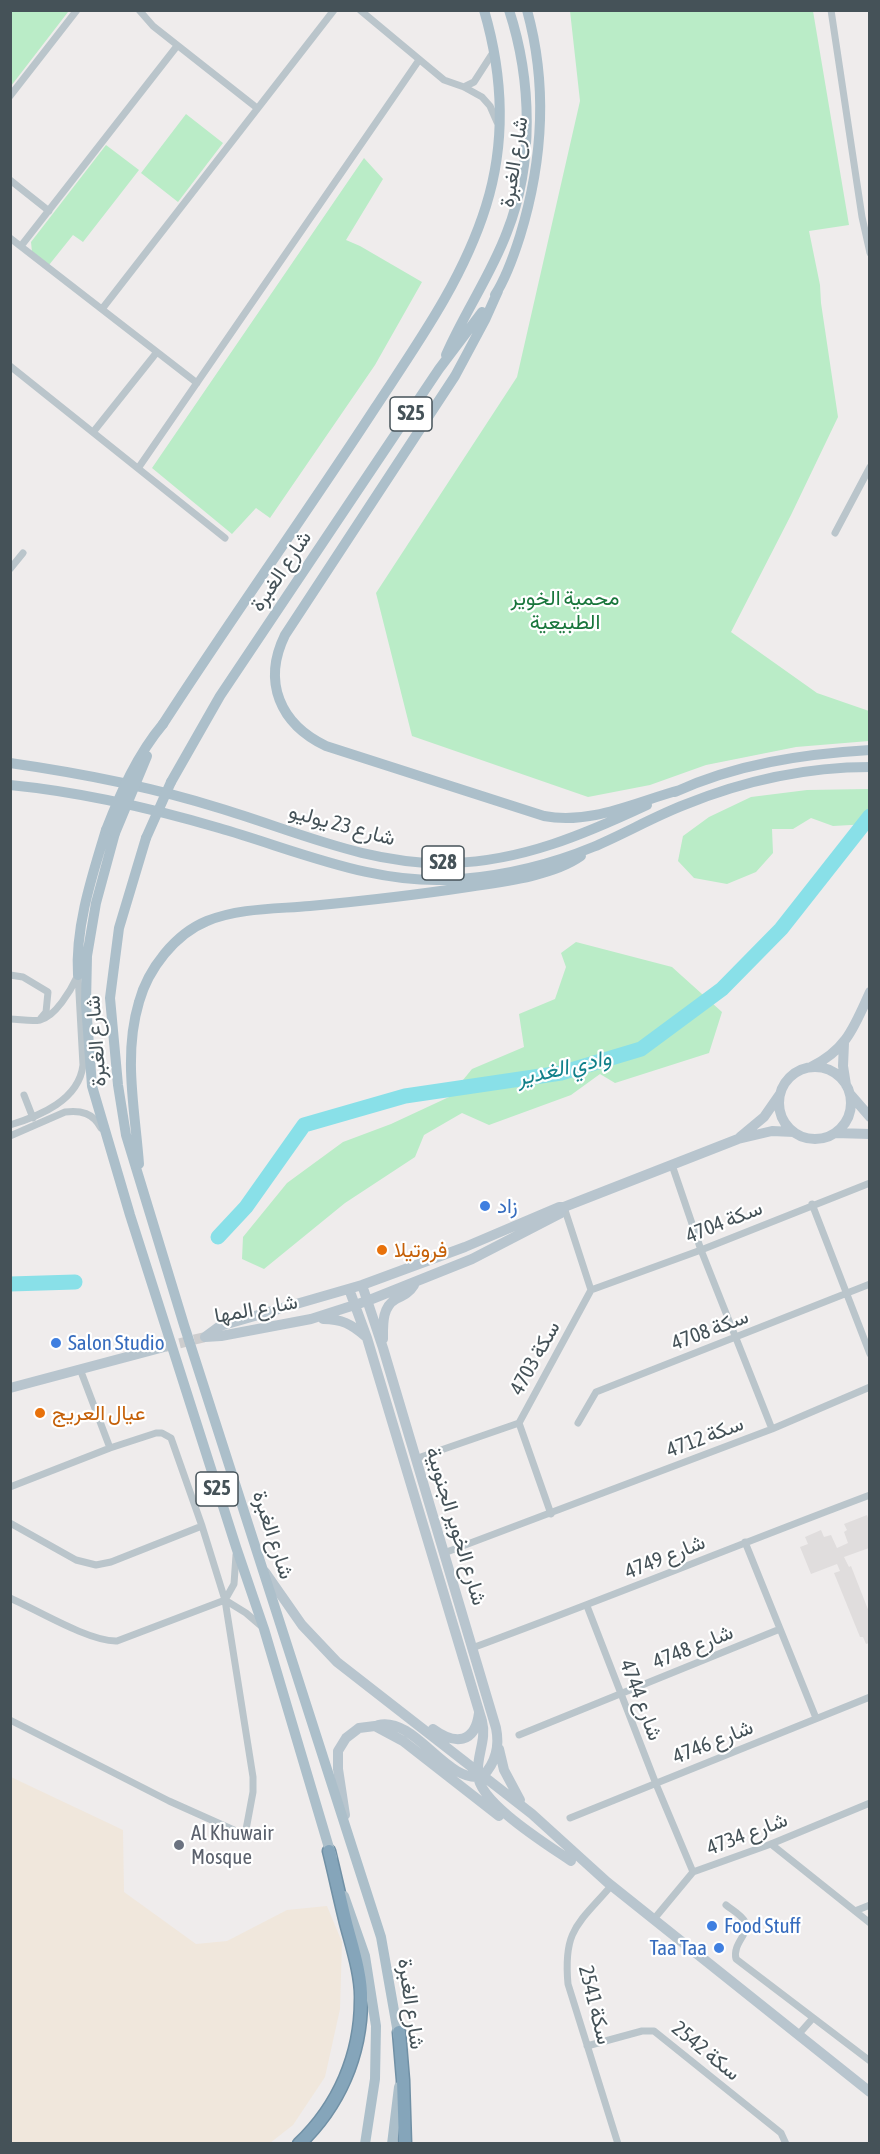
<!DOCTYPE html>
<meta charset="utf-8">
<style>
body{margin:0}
#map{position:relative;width:880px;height:2154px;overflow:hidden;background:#efecec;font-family:"Asap Condensed",sans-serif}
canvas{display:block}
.frame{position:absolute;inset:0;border:12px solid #455258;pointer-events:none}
</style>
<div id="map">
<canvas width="880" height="2154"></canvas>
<div class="frame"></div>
</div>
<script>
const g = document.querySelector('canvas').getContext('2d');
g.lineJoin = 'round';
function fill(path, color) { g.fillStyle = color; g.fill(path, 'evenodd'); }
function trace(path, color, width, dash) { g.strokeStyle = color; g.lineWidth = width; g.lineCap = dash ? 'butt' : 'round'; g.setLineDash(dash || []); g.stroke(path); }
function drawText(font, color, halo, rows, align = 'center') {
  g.font = font + ' "Asap Condensed",Vazirmatn,sans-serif'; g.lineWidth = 4.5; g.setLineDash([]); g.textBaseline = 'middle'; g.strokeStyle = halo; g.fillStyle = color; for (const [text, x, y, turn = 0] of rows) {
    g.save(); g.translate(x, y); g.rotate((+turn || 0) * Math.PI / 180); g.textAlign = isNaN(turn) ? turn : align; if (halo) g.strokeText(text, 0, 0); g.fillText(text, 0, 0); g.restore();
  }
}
fill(new Path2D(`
 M 867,1515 L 869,1521 L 869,1548 L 844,1557 L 849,1567 L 851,1566 L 869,1612 L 869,1643 L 866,1644 L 863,1637 L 860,1637 L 834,1573 L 840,1571 L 837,1564 L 811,1574 L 800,1547 L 808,1544 L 805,1537 L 821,1530 L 824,1537 L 831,1535 L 837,1548 L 848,1543 L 844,1532 L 847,1530 L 844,1524 Z`), '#e0dddd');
fill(new Path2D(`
 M 11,10 L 68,12 L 11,86 L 10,11 Z
 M 570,11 L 813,11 L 849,225 L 809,231 L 820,285 L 821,303 L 838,417 L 791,515 L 731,632 L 817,693 L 869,711 L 869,741 L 796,747 L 706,765 L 650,785 L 588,797 L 412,736 L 376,593 L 517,377 L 580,101 Z
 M 186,114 L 223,143 L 178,202 L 141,173 Z
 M 106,145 L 139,170 L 83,242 L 73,235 L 49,265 L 32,252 L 31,242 Z
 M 364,158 L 383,179 L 346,240 L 360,246 L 422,282 L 375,365 L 270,518 L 256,508 L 232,534 L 152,468 Z
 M 869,789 L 869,824 L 833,826 L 811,818 L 793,829 L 772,829 L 773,853 L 756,872 L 727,884 L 694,878 L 678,861 L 683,836 L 709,817 L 751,797 L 807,790 Z
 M 576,942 L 672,967 L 722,1012 L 709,1053 L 615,1083 L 600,1074 L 571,1095 L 489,1125 L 462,1113 L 424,1135 L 415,1157 L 345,1203 L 264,1269 L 242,1259 L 243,1237 L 287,1183 L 343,1142 L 391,1124 L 449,1097 L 472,1069 L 524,1047 L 519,1014 L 555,999 L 566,967 L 561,953 Z`), '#baecc7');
fill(new Path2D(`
 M 11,1777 L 123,1830 L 124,1892 L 196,1944 L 227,1941 L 287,1910 L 327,1906 L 342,1942 L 340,2009 L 325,2077 L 293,2125 L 270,2143 L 11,2143 Z`), '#f0e7dc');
trace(new Path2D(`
 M 218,1237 L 246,1207 L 304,1125 L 405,1096 L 561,1073 L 641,1049 L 722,989 L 781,929 L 870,816
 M 10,1284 L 75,1282`), '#89e0e8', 15);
trace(new Path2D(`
 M 165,1347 L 205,1337`), '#cdcdce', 10, [10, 5]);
const highway = new Path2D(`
 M 399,2032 L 403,2080 L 405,2144
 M 299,2144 C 339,2106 361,2055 361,2000 C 362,1976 352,1946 346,1923 C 340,1899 335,1875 329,1851`);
trace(highway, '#7090a5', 15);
trace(new Path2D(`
 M 139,10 L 153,26 L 257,108
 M 360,10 L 444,80 L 464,87 L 482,97 L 490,106 L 497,122
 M 831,10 L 862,217 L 870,253
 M 464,87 L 474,82 L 494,51
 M 10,96 L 77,10
 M 10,180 L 49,211
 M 10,238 L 197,383
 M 21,246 L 177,46
 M 102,309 L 334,10
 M 10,366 L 225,538
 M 94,431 L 157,352
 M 139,467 L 419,60
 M 835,533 L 870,467
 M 10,569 L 23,553
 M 10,975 L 23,977 L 48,992 L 46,1012 L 41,1018
 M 10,1019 C 19,1019 31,1022 40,1020 C 55,1017 71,990 77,977
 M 24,1095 L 33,1118
 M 10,1125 C 40,1116 79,1100 83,1065 L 78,975
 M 10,1136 L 65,1112 C 81,1110 93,1113 101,1128
 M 672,1165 L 701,1250 L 772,1429
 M 812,1204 L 870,1354
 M 591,1290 L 701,1250 L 870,1183
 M 80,1369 L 110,1448
 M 519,1423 L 551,1514
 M 578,1423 L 596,1392 L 870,1284
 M 415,1459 L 519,1423 L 591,1290 L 564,1207
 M 10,1487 L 110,1448 L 156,1433 L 162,1433 L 171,1438 L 202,1526 L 225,1600 L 253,1777 L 253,1792 L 245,1835 L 169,1801 L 10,1720
 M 10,1523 L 76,1560 L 96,1565 L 111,1562 L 202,1526
 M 745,1542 L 816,1718
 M 444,1553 L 772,1429 L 870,1387
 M 10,1598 C 37,1610 90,1642 117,1641 L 225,1600 L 234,1584 L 236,1555
 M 225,1600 L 246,1613 L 260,1625
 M 587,1606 L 656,1784 L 693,1872
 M 472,1648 C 605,1599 737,1545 870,1495
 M 519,1735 L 780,1629
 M 570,1818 L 870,1697
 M 771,1844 L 870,1923
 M 611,1886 C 578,1924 563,1930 568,1984 L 618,2144
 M 726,1905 C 732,1910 742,1915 745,1922 C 751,1933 732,1943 736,1959 L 870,2061
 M 855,1911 L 870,1905
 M 654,1919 L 693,1872 L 771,1844 L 870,1803
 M 798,2035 L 813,2018
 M 587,2046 L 642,2031 L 654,2031 L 781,2133 L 786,2144`), '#bac5cb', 7);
trace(new Path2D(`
 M 844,1043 L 843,1066 L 846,1085
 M 811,1067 C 847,1049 854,1027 870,992
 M779 1103a36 36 0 1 1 72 0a36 36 0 1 1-72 0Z
 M 850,1094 L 870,1117
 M 835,1133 L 870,1134
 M 740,1137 L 764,1117 L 780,1094
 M 362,1285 L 383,1348 L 496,1728 C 500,1747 496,1762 483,1776
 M 349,1289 L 367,1338 L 482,1721 C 487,1740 476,1756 478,1775 C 479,1803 548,1845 571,1861
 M 323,1319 C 342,1319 351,1324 365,1336
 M 205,1337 L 220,1326 L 362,1285 L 465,1247 L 559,1207 L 564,1207 L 738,1139 L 772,1131 L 794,1132
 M 205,1337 L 221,1336 L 311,1319 L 367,1301 L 472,1259 L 561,1213
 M 383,1339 C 383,1324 382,1307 396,1299 C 404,1295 409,1293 414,1285
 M 10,1388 L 164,1347
 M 265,1572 L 302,1625 L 337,1662 L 532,1814 L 607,1882 L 870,2092
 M 378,1725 C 416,1716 447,1786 483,1776
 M 433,1729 C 455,1745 475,1744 479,1713
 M 499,1749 L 504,1770 L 520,1800
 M 345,1815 L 338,1769 L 338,1751 L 346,1738 L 359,1728 L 375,1726 L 403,1741 L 499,1816`), '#b8c5ce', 10);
trace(new Path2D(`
 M 498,291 L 485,320 L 455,376 L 285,635 C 262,682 280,724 326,746 L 544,816 C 591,825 635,802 680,790
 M 495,295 C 506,278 514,255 520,236 C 543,161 548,86 527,10
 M 446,355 C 464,313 491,275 507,232 C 534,164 532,80 509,10
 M 163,724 C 232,617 306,514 375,408 C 417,344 463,280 486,206 C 506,142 503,75 484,10
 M 10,763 C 80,773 152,787 219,808 C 296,831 370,866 452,863 C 522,861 585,834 647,805
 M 171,782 L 220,696 L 439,369 L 482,312
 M 10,785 C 81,792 151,808 219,828 C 299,851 377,887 461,879 C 506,875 552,864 593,847 C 624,834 653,817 684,805 C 743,781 806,767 870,767
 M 675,792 C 736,764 803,754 870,750
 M 115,833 L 96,903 L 87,956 L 86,1004 L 92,1086 L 130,1215 L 236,1547 L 264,1629 L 332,1858
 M 146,838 L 119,928 L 110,998 L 118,1085 L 126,1135 L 184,1325 L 381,1937 L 399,2039
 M 78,975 C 75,927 92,876 106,830
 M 139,1164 C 135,1110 123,1055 139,1002 C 148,969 175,934 207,921 C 239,908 276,909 310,906 C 363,901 416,895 468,887 C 502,882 553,876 581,856
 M 344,1896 L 365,1956 L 376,2026 L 375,2079 L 365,2144
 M 392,2144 L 399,2087`), '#acbfca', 10);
trace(highway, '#85a5ba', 12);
trace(new Path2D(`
 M 106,830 C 121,792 137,755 163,724
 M 115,833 L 147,756
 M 146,838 L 171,782`), '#acbfca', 10);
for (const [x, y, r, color] of [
 [485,1206,6,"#3f7fe0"],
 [382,1250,6,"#e8710a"],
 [56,1343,6,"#3f7fe0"],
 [40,1413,6,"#e8710a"],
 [179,1845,6,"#6b7280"],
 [712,1926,6,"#3f7fe0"],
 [719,1948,6,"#3f7fe0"]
]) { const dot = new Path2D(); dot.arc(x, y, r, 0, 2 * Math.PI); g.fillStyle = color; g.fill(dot); trace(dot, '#fff', 2); }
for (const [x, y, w] of [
 [411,414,42],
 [443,863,42],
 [217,1489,42]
]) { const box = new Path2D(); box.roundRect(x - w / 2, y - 17, w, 34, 4.5); g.fillStyle = '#fff'; g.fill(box); trace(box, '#455258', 1.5); }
drawText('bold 20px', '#455258', null, [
 ["S25",411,414],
 ["S28",443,863],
 ["S25",217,1489]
]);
drawText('21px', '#455258', '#fff', [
 ["شارع الغبرة",514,162,-81],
 ["شارع الغبرة",281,571,-56],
 ["شارع 23 يوليو",342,825,15],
 ["شارع الغبرة",96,1041,-94],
 ["سكة 4704",724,1222,-22],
 ["شارع المها",256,1309,-10],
 ["سكة 4708",710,1330,-21],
 ["4703 سكة",535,1358,-61],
 ["سكة 4712",705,1437,-21],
 ["شارع الخوير الجنوبية",456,1526,73],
 ["شارع الغبرة",273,1535,72],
 ["4749 شارع",665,1557,-22],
 ["4748 شارع",693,1647,-22],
 ["4744 شارع",641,1700,69],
 ["4746 شارع",713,1742,-22],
 ["4734 شارع",747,1834,-21],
 ["شارع الغبرة",411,2004,82],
 ["سكة 2541",595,2005,76],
 ["سكة 2542",706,2051,39]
]);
drawText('21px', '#19763c', '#fff', [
 ["محمية الخوير",565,598],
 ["الطبيعية",565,622]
]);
drawText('21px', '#366cbe', '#fff', [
 ["زاد",497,1206],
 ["Salon Studio",68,1343],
 ["Food Stuff",724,1926],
 ["Taa Taa",707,1948,"right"]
], 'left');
drawText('21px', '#c56008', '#fff', [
 ["فروتيلا",394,1250],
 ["عيال العريج",52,1413]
], 'left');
drawText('21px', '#5b616d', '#fff', [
 ["Al Khuwair",191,1833],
 ["Mosque",191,1857]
], 'left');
drawText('italic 22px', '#11808a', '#fff', [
 ["وادي الغدير",564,1068,-13]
]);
</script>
